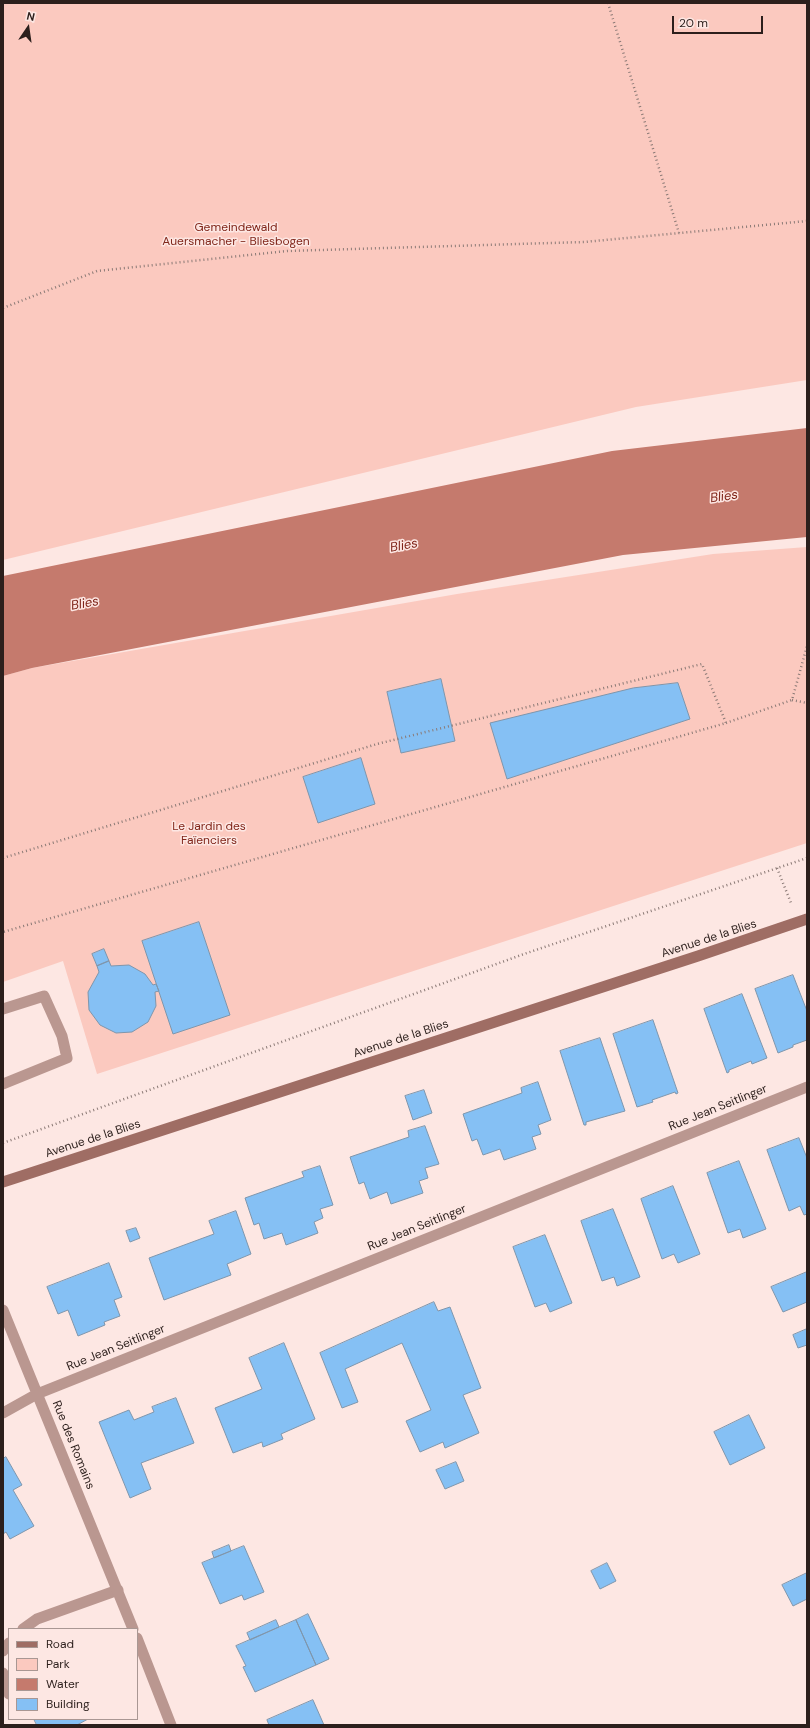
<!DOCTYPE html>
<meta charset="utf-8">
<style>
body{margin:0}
#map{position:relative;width:810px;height:1728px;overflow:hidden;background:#fde7e3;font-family:"DM Sans",sans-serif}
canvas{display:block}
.frame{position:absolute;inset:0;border:4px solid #2c1f1c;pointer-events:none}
.legend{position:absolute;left:8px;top:1628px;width:130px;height:92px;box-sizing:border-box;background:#fde7e3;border:1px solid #a99793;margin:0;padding:5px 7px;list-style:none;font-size:12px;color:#2c1f1c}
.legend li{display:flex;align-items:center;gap:8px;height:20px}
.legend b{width:20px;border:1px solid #a99793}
.north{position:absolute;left:8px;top:8px;width:40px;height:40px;-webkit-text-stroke:3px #fde7e3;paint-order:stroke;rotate:13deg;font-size:11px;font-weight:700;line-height:16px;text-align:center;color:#2c1f1c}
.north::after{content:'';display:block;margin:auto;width:14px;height:18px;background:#2c1f1c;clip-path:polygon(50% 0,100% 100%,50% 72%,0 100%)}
.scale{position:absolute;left:672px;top:16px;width:91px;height:18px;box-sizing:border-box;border:2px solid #2c1f1c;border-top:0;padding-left:5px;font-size:12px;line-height:14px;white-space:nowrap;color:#2c1f1c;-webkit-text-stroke:3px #fde7e3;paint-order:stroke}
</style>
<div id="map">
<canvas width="810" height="1728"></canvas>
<div class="frame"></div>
<ul class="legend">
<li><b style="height:5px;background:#9f6d64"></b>Road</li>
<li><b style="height:11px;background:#fbc9bf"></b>Park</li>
<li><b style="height:11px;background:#c57a6d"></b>Water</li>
<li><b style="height:11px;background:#85c0f4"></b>Building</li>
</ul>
<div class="north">N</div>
<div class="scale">20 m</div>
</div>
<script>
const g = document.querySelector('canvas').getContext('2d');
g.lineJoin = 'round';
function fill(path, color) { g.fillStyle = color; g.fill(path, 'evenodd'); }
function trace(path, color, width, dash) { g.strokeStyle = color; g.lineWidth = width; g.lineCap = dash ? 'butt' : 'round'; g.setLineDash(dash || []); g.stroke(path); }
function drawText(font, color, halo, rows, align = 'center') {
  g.font = font + ' "DM Sans",sans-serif'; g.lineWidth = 3; g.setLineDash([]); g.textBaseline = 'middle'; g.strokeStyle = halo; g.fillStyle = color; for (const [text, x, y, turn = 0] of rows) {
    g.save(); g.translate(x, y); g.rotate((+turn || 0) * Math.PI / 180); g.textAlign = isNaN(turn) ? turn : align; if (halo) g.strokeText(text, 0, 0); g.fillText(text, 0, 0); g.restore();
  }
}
fill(new Path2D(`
 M 3,3 L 807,3 L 807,380 L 636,407 L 3,560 Z
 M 807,547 L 807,843 L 97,1074 L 63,961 L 3,982 L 3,676 L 32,668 L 457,594 L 713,554 Z`), '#fbc9bf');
fill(new Path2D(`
 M 807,428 L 807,537 L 623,555 L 32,668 L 3,676 L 3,576 L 612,451 Z`), '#c57a6d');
const building = new Path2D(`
 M 441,679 L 455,741 L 401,753 L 387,692 Z
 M 678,683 L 690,719 L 507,779 L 490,723 L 633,688 Z
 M 361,758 L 375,804 L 318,823 L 303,777 Z
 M 199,922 L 230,1015 L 173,1034 L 142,941 Z
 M 104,949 L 109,961 L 97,966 L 92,954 Z
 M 109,961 L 111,966 L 129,965 L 145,974 L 153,985 L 156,984 L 159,991 L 155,992 L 156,1006 L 148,1022 L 132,1032 L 116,1033 L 100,1025 L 89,1010 L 88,992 L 99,972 L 97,966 Z
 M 793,975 L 807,1011 L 807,1040 L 793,1045 L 793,1047 L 778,1053 L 755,989 Z
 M 742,994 L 767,1058 L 752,1064 L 751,1061 L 729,1070 L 729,1072 L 727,1073 L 704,1009 Z
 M 653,1020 L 678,1093 L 676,1094 L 675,1092 L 652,1100 L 653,1102 L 637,1107 L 613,1034 Z
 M 600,1038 L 625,1111 L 586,1122 L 586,1125 L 584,1125 L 560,1051 Z
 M 538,1082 L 551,1120 L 538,1125 L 541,1134 L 532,1137 L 536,1149 L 504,1160 L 500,1149 L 483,1155 L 477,1139 L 472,1141 L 463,1114 L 522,1093 L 521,1088 Z
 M 424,1090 L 432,1113 L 413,1120 L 405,1096 Z
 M 425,1126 L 439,1164 L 425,1168 L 428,1178 L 419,1181 L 423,1193 L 391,1204 L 387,1192 L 370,1199 L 364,1182 L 359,1184 L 350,1157 L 409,1137 L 408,1131 Z
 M 799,1138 L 807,1158 L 807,1214 L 804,1215 L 800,1206 L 789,1211 L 767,1150 Z
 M 739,1161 L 766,1229 L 743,1238 L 740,1229 L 728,1233 L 707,1173 Z
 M 320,1166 L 333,1205 L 320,1209 L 323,1218 L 314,1222 L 318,1233 L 286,1245 L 282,1233 L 264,1239 L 259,1223 L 254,1225 L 245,1198 L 304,1177 L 302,1172 Z
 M 673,1186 L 700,1254 L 678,1263 L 674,1254 L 662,1259 L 641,1199 Z
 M 613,1209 L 640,1277 L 617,1286 L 614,1277 L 602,1281 L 581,1221 Z
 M 236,1211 L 251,1254 L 227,1264 L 231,1275 L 164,1300 L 149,1258 L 214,1234 L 209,1221 Z
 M 136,1228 L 140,1238 L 130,1242 L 126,1231 Z
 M 545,1235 L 572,1303 L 550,1312 L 546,1303 L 535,1307 L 513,1247 Z
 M 109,1263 L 122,1297 L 114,1300 L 120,1316 L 104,1322 L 105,1325 L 78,1336 L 68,1310 L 58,1314 L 47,1287 Z
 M 807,1272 L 807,1302 L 783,1312 L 771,1287 Z
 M 434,1302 L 438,1311 L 450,1307 L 481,1388 L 463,1395 L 479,1433 L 445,1448 L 443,1442 L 420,1452 L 406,1421 L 431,1410 L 402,1343 L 345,1369 L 358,1402 L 342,1408 L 320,1353 Z
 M 807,1329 L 807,1345 L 798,1348 L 793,1335 Z
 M 284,1343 L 315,1419 L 281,1434 L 283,1439 L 263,1447 L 262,1442 L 233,1453 L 215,1408 L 262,1389 L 249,1358 Z
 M 176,1398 L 194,1443 L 141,1463 L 151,1489 L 130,1498 L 99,1422 L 129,1410 L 134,1420 L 154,1412 L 152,1407 Z
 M 749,1415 L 765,1448 L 730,1465 L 714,1432 Z
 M 6,1457 L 22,1485 L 13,1490 L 34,1526 L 10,1539 L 6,1532 L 3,1534 L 3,1459 Z
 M 456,1462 L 464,1481 L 445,1489 L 436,1470 Z
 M 229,1545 L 231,1551 L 214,1558 L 212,1552 Z
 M 244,1546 L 264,1592 L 244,1600 L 242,1595 L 220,1604 L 202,1563 Z
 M 607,1563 L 616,1581 L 600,1589 L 591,1571 Z
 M 807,1573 L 807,1599 L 793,1606 L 782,1585 Z
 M 308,1614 L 329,1659 L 316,1665 L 296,1620 Z
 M 276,1620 L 279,1627 L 250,1640 L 247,1633 Z
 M 296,1620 L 316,1665 L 255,1692 L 243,1667 L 246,1666 L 236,1646 Z
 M 313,1700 L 324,1725 L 269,1725 L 267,1720 Z
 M 34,1719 L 88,1719 L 77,1725 L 37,1725 Z`);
fill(building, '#85c0f4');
trace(building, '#7f96ac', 1);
trace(new Path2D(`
 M 608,3 L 679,233
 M 3,308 L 97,271 L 287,251 L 584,242 L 807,221
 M 792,700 L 807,703
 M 726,723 L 792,700 L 807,646
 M 3,858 L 377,744 L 702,664 L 726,723 L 3,932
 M 777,868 L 791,903
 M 3,1143 L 524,954 L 807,858`), '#8b7a76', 2.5, [1, 3]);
trace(new Path2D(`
 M 3,1009 L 44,996 L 62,1036 L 67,1058 L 3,1084
 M 23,1629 L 37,1619 L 118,1590
 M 3,1651 L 9,1643
 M 3,1673 L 9,1694`), '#ba9790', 11);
trace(new Path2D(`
 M 3,1310 L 133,1629
 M 3,1413 L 37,1394 L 807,1087
 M 137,1638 L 171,1725`), '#ba9790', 11);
trace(new Path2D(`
 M 3,1182 L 698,956 L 807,919`), '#9f6d64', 11);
drawText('12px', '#81271b', '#fde7e3', [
 ["Gemeindewald",236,228],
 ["Auersmacher - Bliesbogen",236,242],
 ["Le Jardin des",209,827],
 ["Faïenciers",209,841]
]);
drawText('12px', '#2c1f1c', '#fde7e3', [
 ["Avenue de la Blies",709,939,-18],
 ["Avenue de la Blies",401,1039,-18],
 ["Rue Jean Seitlinger",718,1108,-22],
 ["Avenue de la Blies",93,1139,-18],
 ["Rue Jean Seitlinger",417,1228,-22],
 ["Rue Jean Seitlinger",116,1348,-22],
 ["Rue des Romains",73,1445,68]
]);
drawText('italic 13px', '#7f2419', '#fde7e3', [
 ["Blies",724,497,-8],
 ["Blies",404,546,-10],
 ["Blies",85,604,-10]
]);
</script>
